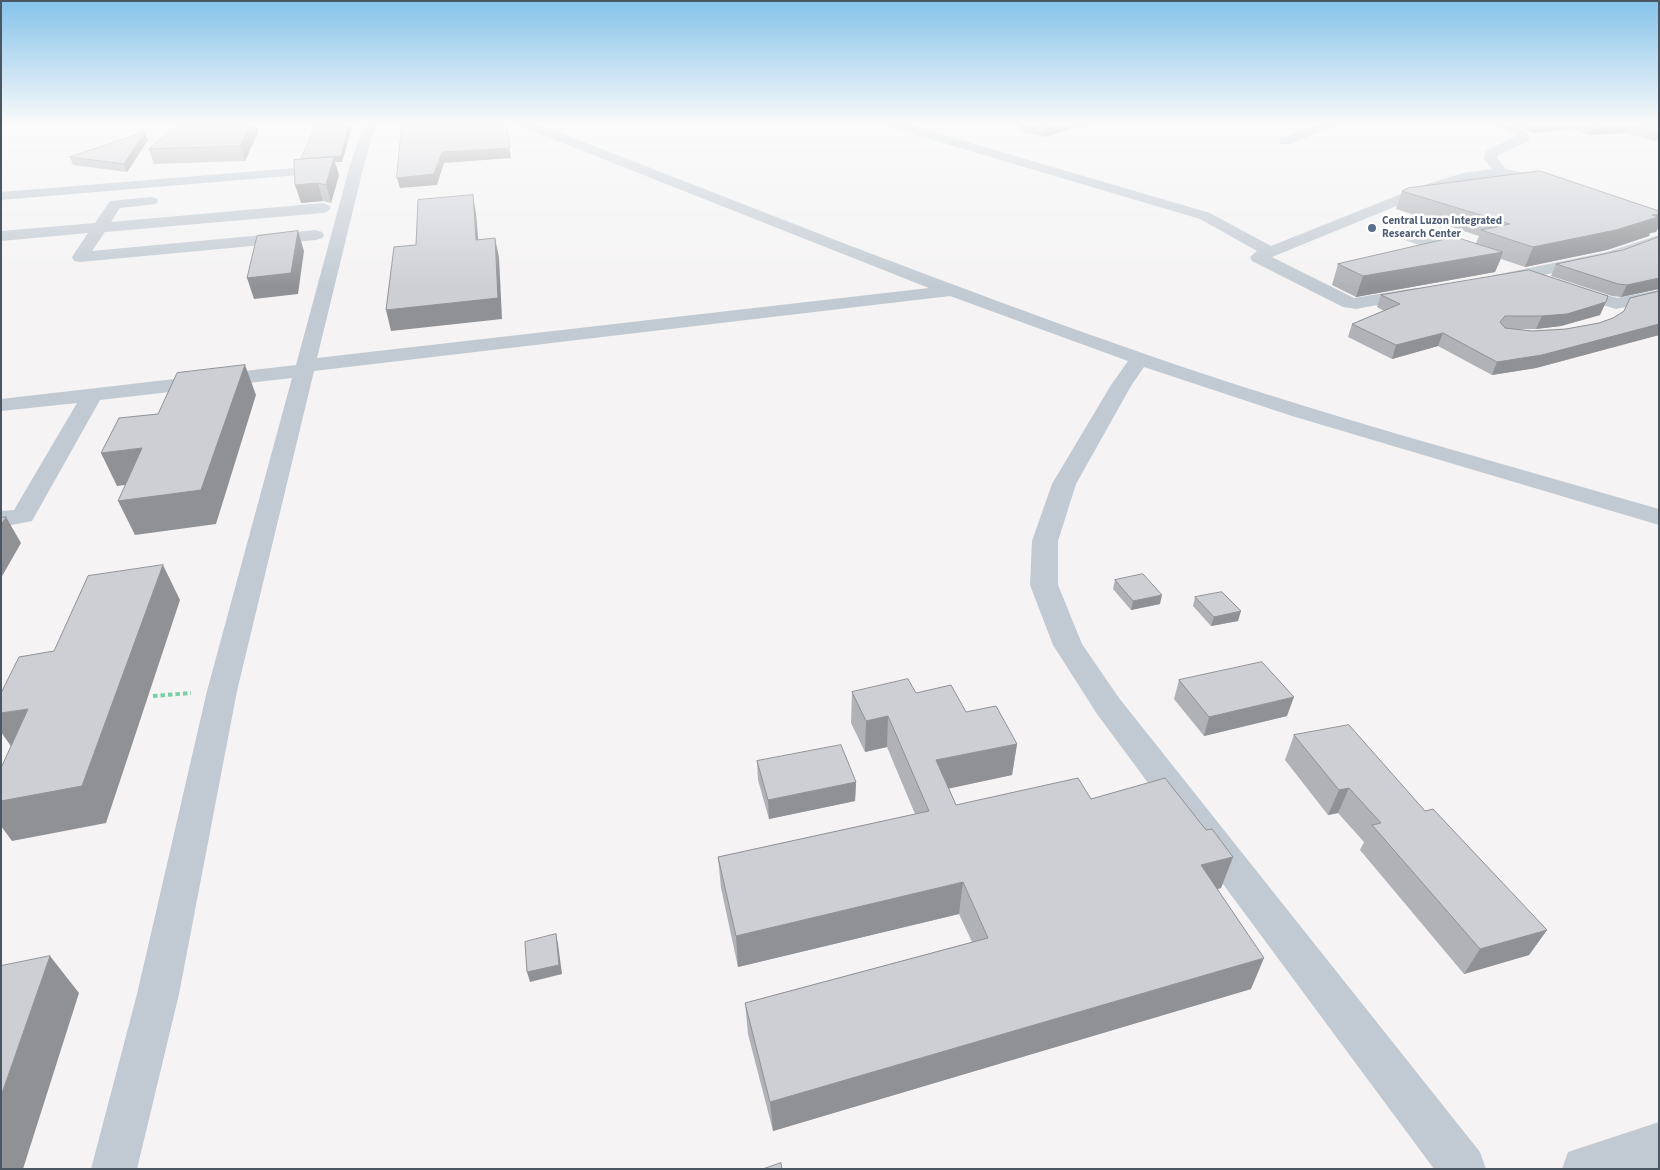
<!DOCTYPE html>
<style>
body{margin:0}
#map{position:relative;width:1660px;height:1170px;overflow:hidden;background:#f5f3f3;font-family:"Source Sans 3",sans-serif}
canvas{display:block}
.frame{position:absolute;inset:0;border:2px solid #4a5661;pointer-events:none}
</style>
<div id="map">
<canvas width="1660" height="1170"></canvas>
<div class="frame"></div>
</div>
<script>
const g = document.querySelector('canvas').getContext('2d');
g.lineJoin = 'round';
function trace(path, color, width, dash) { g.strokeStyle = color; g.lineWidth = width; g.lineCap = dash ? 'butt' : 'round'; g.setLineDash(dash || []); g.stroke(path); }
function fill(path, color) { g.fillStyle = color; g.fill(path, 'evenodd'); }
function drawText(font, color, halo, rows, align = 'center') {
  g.font = font + ' "Source Sans 3",sans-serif'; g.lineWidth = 5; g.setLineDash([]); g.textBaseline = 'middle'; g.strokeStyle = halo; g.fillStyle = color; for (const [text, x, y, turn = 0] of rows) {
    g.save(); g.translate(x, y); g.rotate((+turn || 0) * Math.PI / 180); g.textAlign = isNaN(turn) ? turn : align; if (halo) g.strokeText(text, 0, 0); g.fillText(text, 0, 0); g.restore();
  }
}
trace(new Path2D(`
 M 153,696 L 191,693`), '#7ad0a6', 4, [4.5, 3]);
fill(new Path2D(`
 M 364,124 L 376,124 L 364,165 L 317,358 L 929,288 L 522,127 L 520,124 L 537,124 C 739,202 940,283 1145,354 C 1314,413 1487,459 1659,509 L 1659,525 L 1292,416 L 1144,367 L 1131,386 L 1076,484 L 1058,541 L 1058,585 L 1082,644 L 1119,698 L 1480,1152 L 1486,1169 L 1434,1169 L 1097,714 L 1053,645 L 1030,585 L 1032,541 L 1052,484 L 1111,385 L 1128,361 L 950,296 L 314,371 L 237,691 L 179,994 L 137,1169 L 91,1169 L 137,994 L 207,691 L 292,378 L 100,400 L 32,521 L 1,527 L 1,511 L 14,510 L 77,403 L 1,411 L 1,399 L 296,365 L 350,165 Z
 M 887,124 L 906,124 L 1210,213 L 1271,246 L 1421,186 L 1463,173 L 1492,169 L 1483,158 L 1487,150 L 1517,136 L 1494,124 C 1507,124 1523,124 1530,138 L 1529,141 L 1498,155 L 1497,158 L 1506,169 L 1529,174 L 1554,183 L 1556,186 L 1554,189 L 1549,190 L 1501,176 L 1465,181 L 1431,192 L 1272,257 L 1354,298 L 1416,288 L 1422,289 L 1425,293 L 1422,297 L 1416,298 L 1356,309 L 1343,307 L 1252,261 L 1250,257 L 1257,251 L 1200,219 L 889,127 Z
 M 1318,124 L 1335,124 L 1333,127 L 1290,144 L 1280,144 L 1279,141 L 1280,138 Z
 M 331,165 L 338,169 L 336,172 L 1,200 L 1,192 Z
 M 151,197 L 156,198 L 158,201 L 156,204 L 120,208 L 111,222 L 323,203 L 328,205 L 331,208 L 328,211 L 323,213 L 105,232 L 92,251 L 316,230 L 322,232 L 324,235 L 322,238 L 316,240 L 80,262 L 74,261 L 72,257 L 88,233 L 1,241 L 1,231 L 95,223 L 110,201 Z
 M 1402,229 L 1469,251 L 1471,255 L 1469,259 L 1463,260 L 1396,237 L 1394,234 L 1396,231 Z
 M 1659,235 L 1659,245 L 1611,261 L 1500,284 L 1494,283 L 1491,279 L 1494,275 L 1500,274 L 1607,252 Z
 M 1571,285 L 1617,298 L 1659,290 L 1659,300 L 1616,309 L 1565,294 L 1562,290 L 1565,286 Z
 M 1659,1122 L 1659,1168 L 1562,1169 L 1568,1152 Z`), '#c1cad2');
fill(new Path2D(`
 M 1018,124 L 1094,124 L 1082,128 L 1076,127 L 1044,137 L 1022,131 Z
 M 1513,124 L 1659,124 L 1659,142 L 1625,133 L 1590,135 L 1571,129 L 1532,133 L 1520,126 Z
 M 352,127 L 342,162 L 335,162 L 339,175 L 331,203 L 323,201 L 301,203 L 301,160 Z
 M 258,132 L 245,161 L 154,164 L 149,149 Z
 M 148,140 L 127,172 L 73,165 L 70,157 Z
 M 1402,191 L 1659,211 L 1659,226 L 1656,232 L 1650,233 L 1649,236 L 1607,250 L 1525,267 L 1501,259 L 1495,272 L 1356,297 L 1332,285 L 1338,264 L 1476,243 L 1479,236 L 1396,209 Z
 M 1659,237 L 1659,289 L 1621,297 L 1612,296 L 1551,276 L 1556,264 L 1623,250 Z
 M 1659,291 L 1659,335 L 1536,368 L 1492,375 L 1438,346 L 1392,359 L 1348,337 L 1352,324 L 1384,311 L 1377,307 L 1381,295 L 1600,315 L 1561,326 L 1536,329 L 1517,329 L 1532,331 L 1566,329 L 1599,323 L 1613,318 Z
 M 1115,580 L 1160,604 L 1131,610 L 1113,589 Z
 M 1195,597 L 1238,621 L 1211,626 L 1193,606 Z
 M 1179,680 L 1287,716 L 1204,736 L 1174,699 Z
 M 852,692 L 916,693 L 966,712 L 1017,744 L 1012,775 L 949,788 L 956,805 L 1091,799 L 1206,830 L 1233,857 L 1221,888 L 1217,889 L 1251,989 L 773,1131 L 748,1034 L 745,1003 L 972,942 L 959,914 L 738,967 L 721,888 L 718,857 L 915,814 L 887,747 L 865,752 L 851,723 Z
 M 1294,735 L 1425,811 L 1547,930 L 1529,955 L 1464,974 L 1360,850 L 1364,842 L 1338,813 L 1328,815 L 1285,760 Z
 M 757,761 L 856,782 L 855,801 L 769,819 L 758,780 Z`), '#b0b2b7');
fill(new Path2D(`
 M 251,124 L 256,124 L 258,132 L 245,161 L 240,146 Z
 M 349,124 L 351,124 L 352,127 L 342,162 L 335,162 L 339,175 L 331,203 L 326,185 L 303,165 Z
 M 1061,124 L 1077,124 L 1076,127 L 1044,137 L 1045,129 Z
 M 1082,124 L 1094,124 L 1082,128 Z
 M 1556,124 L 1573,124 L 1571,129 L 1532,133 L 1534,126 Z
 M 506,125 L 511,158 L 444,163 L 437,185 L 400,188 L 397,178 L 442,152 Z
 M 1628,126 L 1625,133 L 1590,135 L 1593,129 Z
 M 145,132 L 148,140 L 127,172 L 124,164 Z
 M 318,183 L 323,201 L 301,203 L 295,185 Z
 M 473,195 L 476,213 L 480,259 L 476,240 Z
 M 1659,214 L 1659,226 L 1656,232 L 1650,233 L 1649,236 L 1607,250 L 1525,267 L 1533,247 Z
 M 298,231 L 304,251 L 298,294 L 254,299 L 247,278 Z
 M 495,238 L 499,257 L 502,319 L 391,331 L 386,310 Z
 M 1503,252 L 1495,272 L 1356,297 L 1363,276 Z
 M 1659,278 L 1659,289 L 1621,297 L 1627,285 Z
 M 1606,302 L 1600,315 L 1561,326 L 1536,329 L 1542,316 Z
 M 1659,324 L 1659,335 L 1536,368 L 1492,375 L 1497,362 Z
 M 1443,333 L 1438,346 L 1392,359 L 1396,345 Z
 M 245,365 L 256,395 L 216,524 L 135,535 L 118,501 Z
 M 142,448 L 157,481 L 117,486 L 101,453 Z
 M 1,517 L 3,521 L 6,517 L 21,543 L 1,578 Z
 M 163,565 L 180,600 L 106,823 L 12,841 L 1,826 L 1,801 Z
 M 1162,595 L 1160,604 L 1131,610 L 1133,601 Z
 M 1241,611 L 1238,621 L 1211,626 L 1214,617 Z
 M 1294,697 L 1287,716 L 1204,736 L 1209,717 Z
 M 28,709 L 15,752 L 1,732 L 1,713 Z
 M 888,716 L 887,747 L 865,752 L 866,721 Z
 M 1017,744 L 1012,775 L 933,792 L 936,760 Z
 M 856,782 L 855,801 L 769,819 L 768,800 Z
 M 1349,788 L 1338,813 L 1328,815 L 1339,790 Z
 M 1233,857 L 1221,888 L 1190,896 L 1201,865 Z
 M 963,882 L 959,914 L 738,967 L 736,936 Z
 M 1547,930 L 1529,955 L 1464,974 L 1480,949 Z
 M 556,934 L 558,944 L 562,974 L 530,982 L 527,972 Z
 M 50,956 L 79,993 L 23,1169 L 1,1169 L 1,1096 Z
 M 1264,958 L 1251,989 L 773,1131 L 770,1102 Z`), '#909195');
const building = new Path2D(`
 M 180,124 L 251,124 L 240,146 L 149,149 Z
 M 317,124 L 349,124 L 341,156 L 301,159 Z
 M 402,124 L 502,124 L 502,125 L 506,125 L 510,148 L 442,152 L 434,174 L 397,178 Z
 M 1025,124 L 1061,124 L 1045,129 Z
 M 1531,124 L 1556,124 L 1534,126 Z
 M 1579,124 L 1659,124 L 1659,134 L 1628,126 L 1593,129 Z
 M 145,132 L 124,164 L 70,157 Z
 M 334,157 L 326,185 L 318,183 L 295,185 L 294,160 Z
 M 1540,171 L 1659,211 L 1659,214 L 1652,215 L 1658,217 L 1616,230 L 1533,247 L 1481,230 L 1510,224 L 1402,191 L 1408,188 Z
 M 473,195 L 476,240 L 495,238 L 498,298 L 386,310 L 394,247 L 416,245 L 418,200 Z
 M 298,231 L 291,273 L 247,278 L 257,236 Z
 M 1455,237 L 1503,252 L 1363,276 L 1338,264 Z
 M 1659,237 L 1659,278 L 1627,285 L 1618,284 L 1556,264 L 1623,250 Z
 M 1529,270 L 1608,296 L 1606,302 L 1567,314 L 1542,316 L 1505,316 L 1500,322 L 1505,328 L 1532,331 L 1566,329 L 1599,323 L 1613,318 L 1624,311 L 1630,298 L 1659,291 L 1659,324 L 1542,355 L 1497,362 L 1443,333 L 1396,345 L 1352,324 L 1400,304 L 1381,295 Z
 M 245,365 L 201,490 L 118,501 L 142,448 L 101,453 L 119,418 L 158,414 L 177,373 Z
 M 6,517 L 1,525 L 1,518 Z
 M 163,565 L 82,786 L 1,801 L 1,768 L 28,709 L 1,713 L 1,693 L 19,657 L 54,651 L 88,576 Z
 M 1143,574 L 1162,595 L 1133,601 L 1115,580 Z
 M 1222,592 L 1241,611 L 1214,617 L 1195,597 Z
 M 1262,662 L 1294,697 L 1209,717 L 1179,680 Z
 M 908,679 L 916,693 L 951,685 L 966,712 L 996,706 L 1017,744 L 936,760 L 956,805 L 1078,778 L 1091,799 L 1165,778 L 1206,830 L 1212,829 L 1233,857 L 1201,865 L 1264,958 L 770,1102 L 745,1003 L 988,938 L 963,882 L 736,936 L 718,857 L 929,811 L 888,716 L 866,721 L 852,692 Z
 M 1349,725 L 1425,811 L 1433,809 L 1547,930 L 1480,949 L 1372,825 L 1381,823 L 1349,788 L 1339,790 L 1294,735 Z
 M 841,745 L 856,782 L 768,800 L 757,761 Z
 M 556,934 L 559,965 L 527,972 L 525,942 Z
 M 50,956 L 1,1096 L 1,966 Z
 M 781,1163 L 782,1169 L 763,1169 Z`);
fill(building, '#cdcfd5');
trace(building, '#909195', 1);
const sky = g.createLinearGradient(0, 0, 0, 288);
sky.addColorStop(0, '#85c3ea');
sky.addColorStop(0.43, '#fafafa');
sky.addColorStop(1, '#fafafa00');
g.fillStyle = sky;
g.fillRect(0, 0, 1660, 288);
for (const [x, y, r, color] of [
 [1372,228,5,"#5c6f8a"]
]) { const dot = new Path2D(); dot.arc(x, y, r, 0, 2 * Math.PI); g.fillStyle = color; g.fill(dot); trace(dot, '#fff', 2); }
drawText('bold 11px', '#4e5e75', '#fff', [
 ["Central Luzon Integrated",1382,222],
 ["Research Center",1382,235]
], 'left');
</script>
